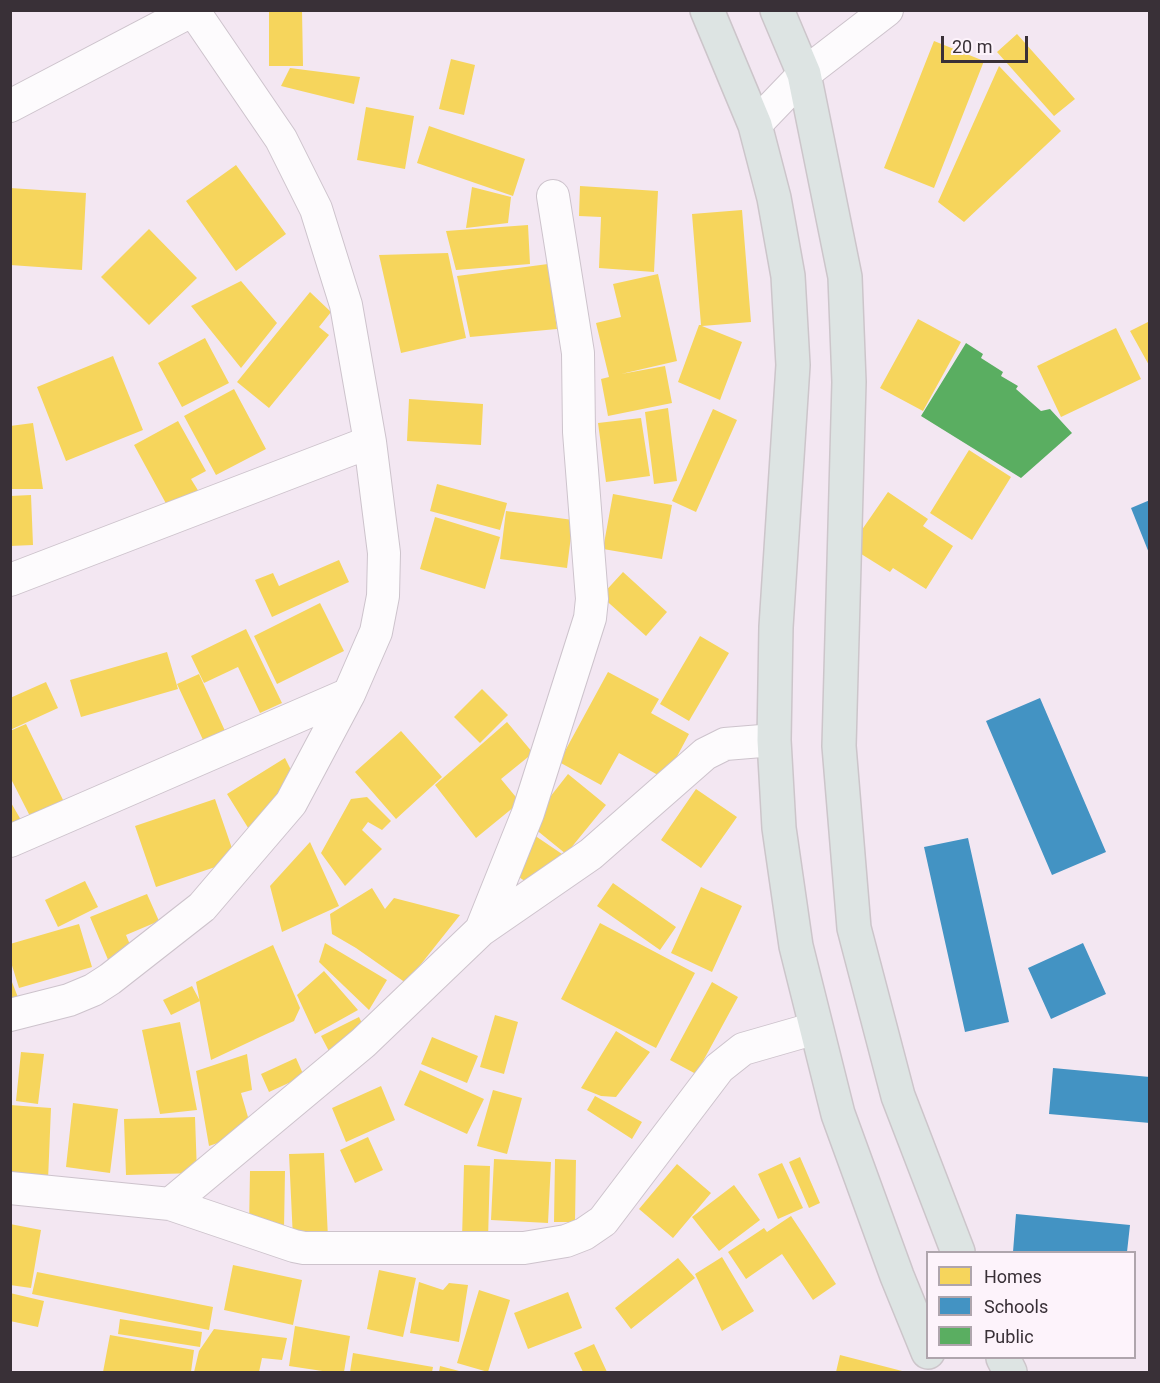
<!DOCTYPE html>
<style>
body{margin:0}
#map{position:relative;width:1160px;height:1383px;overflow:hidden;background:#f3e7f2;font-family:Roboto,sans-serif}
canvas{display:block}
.frame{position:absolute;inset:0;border:12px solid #393037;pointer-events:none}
.legend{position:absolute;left:926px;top:1251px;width:210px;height:108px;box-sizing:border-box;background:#fdf3fb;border:2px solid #afa5ad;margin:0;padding:8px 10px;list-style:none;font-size:18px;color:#393037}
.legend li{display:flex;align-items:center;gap:12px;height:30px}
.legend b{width:30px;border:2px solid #afa5ad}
.scale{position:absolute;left:941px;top:36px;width:87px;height:27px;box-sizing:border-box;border:3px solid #393037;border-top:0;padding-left:8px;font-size:18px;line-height:21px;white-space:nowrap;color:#393037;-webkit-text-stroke:4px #fdf3fb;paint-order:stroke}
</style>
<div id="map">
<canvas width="1160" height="1383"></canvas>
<div class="frame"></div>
<ul class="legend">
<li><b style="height:16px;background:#f6d55c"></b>Homes</li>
<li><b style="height:16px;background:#4393c3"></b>Schools</li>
<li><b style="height:16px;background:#5aae61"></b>Public</li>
</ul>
<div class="scale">20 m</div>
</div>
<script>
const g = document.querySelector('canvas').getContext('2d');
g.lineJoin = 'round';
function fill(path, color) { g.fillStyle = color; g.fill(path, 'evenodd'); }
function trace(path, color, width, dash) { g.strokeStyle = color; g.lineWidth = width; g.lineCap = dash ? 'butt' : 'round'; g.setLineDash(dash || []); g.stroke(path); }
fill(new Path2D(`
 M 269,10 L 302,10 L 303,66 L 269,66 Z
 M 1017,34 L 1075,99 L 1054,116 L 997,52 Z
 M 934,41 L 984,61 L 934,188 L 884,168 Z
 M 451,59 L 475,65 L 464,115 L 439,109 Z
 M 999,66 L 1061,131 L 964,222 L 938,202 Z
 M 290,68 L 360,77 L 354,104 L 281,86 Z
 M 366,107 L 414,116 L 405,169 L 357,160 Z
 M 429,126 L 525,159 L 513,196 L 417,163 Z
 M 236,165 L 286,234 L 236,271 L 186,201 Z
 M 580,186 L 658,191 L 654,272 L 599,268 L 601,217 L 579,216 Z
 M 472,187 L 511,197 L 508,223 L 466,228 Z
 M 10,188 L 86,193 L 82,270 L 10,265 Z
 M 742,210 L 751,322 L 702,326 L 742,342 L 720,400 L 678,382 L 699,325 L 701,325 L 692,214 Z
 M 528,225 L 530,264 L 456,270 L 446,231 Z
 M 149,229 L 197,278 L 149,325 L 101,277 Z
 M 448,253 L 466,338 L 401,353 L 379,255 Z
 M 548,264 L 557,329 L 470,337 L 457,276 Z
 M 658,274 L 677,361 L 621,374 L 665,366 L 672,403 L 608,416 L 601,379 L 609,377 L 596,323 L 621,317 L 613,284 Z
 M 241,281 L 277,323 L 241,368 L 191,306 Z
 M 310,292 L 331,312 L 319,327 L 329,335 L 269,408 L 237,382 Z
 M 918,319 L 961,342 L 923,411 L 880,388 Z
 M 1150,321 L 1150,367 L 1130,331 Z
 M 1116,328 L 1141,379 L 1061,417 L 1037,366 Z
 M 205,338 L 229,383 L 182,407 L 158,363 Z
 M 113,356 L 143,430 L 66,461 L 37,387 Z
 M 234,389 L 266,449 L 216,475 L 184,416 Z
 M 409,399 L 483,404 L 481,445 L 407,441 Z
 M 668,408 L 677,481 L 654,484 L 645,412 Z
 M 713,409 L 737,420 L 696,512 L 672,501 Z
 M 641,418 L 650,476 L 606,482 L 598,423 Z
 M 178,421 L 206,471 L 191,479 L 199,492 L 169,509 L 134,445 Z
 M 33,423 L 43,489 L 10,489 L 10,426 Z
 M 969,450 L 1011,477 L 972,540 L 930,513 Z
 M 437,484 L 507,503 L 500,530 L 430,511 Z
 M 888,492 L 928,519 L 923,526 L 953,546 L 926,589 L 893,568 L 890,572 L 850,547 Z
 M 613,494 L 672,505 L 662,559 L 603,549 Z
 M 31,495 L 33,545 L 10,546 L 10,496 Z
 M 506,511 L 573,520 L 567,568 L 500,559 Z
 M 435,517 L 500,537 L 485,589 L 420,569 Z
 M 339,560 L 349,582 L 272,617 L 255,580 L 273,573 L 279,586 Z
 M 623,572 L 667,612 L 646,636 L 601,596 Z
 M 320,603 L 344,651 L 277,684 L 254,636 Z
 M 246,629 L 282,703 L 260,713 L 238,667 L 204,683 L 191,656 Z
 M 700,636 L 729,653 L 689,721 L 660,704 Z
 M 167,652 L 178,689 L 81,717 L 70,680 Z
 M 608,672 L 659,699 L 651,713 L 689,734 L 665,779 L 619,753 L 601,785 L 559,762 Z
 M 199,674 L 226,733 L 204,742 L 177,684 Z
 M 46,682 L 58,708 L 10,730 L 10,698 Z
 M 482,689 L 508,715 L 480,743 L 454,717 Z
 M 507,722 L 533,753 L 501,779 L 520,802 L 476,838 L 435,785 Z
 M 26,724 L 66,806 L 33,822 L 10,777 L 10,731 Z
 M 401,731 L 442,777 L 396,819 L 355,772 Z
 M 285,758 L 298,784 L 255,839 L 227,794 Z
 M 568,774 L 606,805 L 566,854 L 529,824 Z
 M 696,789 L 737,817 L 701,868 L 661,840 Z
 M 367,797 L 391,821 L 382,830 L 368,822 L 362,830 L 382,849 L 345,886 L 321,853 L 351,799 Z
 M 215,799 L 236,860 L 156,887 L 135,826 Z
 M 10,801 L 21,820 L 10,826 Z
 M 534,835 L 562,854 L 538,890 L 510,871 Z
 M 310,842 L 339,906 L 282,932 L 270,886 Z
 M 85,881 L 98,907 L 58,927 L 45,900 Z
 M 613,883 L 676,927 L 660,950 L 597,906 Z
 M 701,887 L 742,906 L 712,972 L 671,953 Z
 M 372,888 L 385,909 L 394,898 L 460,915 L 406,983 L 356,948 L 332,934 L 330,914 Z
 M 147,894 L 159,921 L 126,935 L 133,952 L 109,962 L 90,917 Z
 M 600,923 L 695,973 L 656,1048 L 561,999 Z
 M 79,924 L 92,967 L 19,988 L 10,959 L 10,944 Z
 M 325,943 L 387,980 L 369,1010 L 319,962 Z
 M 273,945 L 300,1008 L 294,1021 L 211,1060 L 196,982 Z
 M 324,971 L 358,1010 L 315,1034 L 297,995 Z
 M 10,977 L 21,1005 L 10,1008 Z
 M 712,982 L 738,997 L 696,1074 L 670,1060 Z
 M 192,986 L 200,1001 L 171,1015 L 163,1000 Z
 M 495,1015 L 518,1022 L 504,1074 L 480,1067 Z
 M 359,1017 L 368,1036 L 331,1055 L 321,1036 Z
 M 180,1022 L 197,1110 L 160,1114 L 142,1030 Z
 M 616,1031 L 650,1052 L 616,1097 L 601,1096 L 581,1088 Z
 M 432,1037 L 478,1056 L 467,1083 L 421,1064 Z
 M 21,1052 L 44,1054 L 38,1104 L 16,1101 Z
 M 247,1054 L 252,1090 L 241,1093 L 252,1131 L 209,1146 L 196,1071 Z
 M 296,1058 L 304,1076 L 269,1092 L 261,1074 Z
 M 420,1070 L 484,1099 L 467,1134 L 404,1105 Z
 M 381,1086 L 395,1120 L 346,1142 L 332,1108 Z
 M 493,1090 L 522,1098 L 507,1154 L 477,1146 Z
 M 595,1096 L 642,1122 L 632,1139 L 587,1110 Z
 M 73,1103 L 118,1109 L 110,1173 L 66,1167 Z
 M 10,1105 L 51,1108 L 48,1180 L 10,1178 Z
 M 195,1117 L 197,1173 L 126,1175 L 124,1119 Z
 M 368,1137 L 383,1170 L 355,1183 L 340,1150 Z
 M 324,1153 L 328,1238 L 293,1239 L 289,1154 Z
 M 800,1157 L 820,1203 L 809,1208 L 789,1162 Z
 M 494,1159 L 551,1162 L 548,1223 L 491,1220 Z
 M 555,1159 L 576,1160 L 575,1222 L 554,1222 Z
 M 782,1163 L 803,1208 L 778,1219 L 758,1174 Z
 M 677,1164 L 711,1193 L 673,1238 L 639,1209 Z
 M 464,1165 L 490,1166 L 488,1240 L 462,1239 Z
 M 250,1171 L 285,1171 L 284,1229 L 249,1228 Z
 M 734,1185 L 760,1220 L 719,1251 L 692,1217 Z
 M 791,1216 L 836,1284 L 813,1300 L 782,1254 L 746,1279 L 728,1252 L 764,1228 L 767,1232 Z
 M 10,1224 L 41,1230 L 31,1288 L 10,1285 Z
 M 722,1257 L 754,1311 L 722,1331 L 695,1274 Z
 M 678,1258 L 695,1278 L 631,1329 L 615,1308 Z
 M 233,1265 L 302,1280 L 293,1325 L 224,1310 Z
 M 379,1270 L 416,1278 L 403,1337 L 367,1329 Z
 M 37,1272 L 213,1307 L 209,1330 L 32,1294 Z
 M 419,1282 L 443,1290 L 449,1283 L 468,1285 L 459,1342 L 410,1333 Z
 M 479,1290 L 510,1300 L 488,1372 L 457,1363 Z
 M 568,1292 L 582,1328 L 528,1349 L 514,1313 Z
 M 10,1293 L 44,1301 L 38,1327 L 10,1321 Z
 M 120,1319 L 202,1332 L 200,1347 L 118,1334 Z
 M 295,1326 L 350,1336 L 344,1372 L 329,1372 L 289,1366 Z
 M 214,1329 L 287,1338 L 282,1360 L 262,1358 L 259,1372 L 194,1372 L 199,1351 Z
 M 110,1335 L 194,1350 L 191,1372 L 103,1372 Z
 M 594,1344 L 607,1372 L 583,1372 L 574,1353 Z
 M 353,1353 L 433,1367 L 432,1372 L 350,1372 Z
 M 840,1355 L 906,1372 L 836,1372 Z
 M 440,1366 L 463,1372 L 439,1372 Z`), '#f6d55c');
fill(new Path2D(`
 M 1150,500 L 1150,553 L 1149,553 L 1131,508 Z
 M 1040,698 L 1106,852 L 1052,875 L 986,721 Z
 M 968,838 L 1009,1022 L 965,1032 L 924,847 Z
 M 1083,943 L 1106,994 L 1051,1019 L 1028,968 Z
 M 1053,1068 L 1150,1077 L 1150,1123 L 1049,1114 Z
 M 1016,1214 L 1130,1225 L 1127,1252 L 1013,1252 Z`), '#4393c3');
fill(new Path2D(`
 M 966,343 L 983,354 L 981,358 L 1003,372 L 1001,376 L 1018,386 L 1016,389 L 1041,411 L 1050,409 L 1072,433 L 1021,478 L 921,416 Z`), '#5aae61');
const minor = new Path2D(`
 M 10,106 L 193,10
 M 755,125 L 804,74 L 887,10
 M 10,580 L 370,442
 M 10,841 L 349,694
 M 481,930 L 528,813 L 590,618 L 592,599 L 579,432 L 578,353 L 553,196
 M 10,1015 L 69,1000 L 93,990 L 110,979 L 202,907 L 291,803 L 349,694 L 376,632 L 383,596 L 384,553 L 370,442 L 346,305 L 316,209 L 281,139 L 193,10
 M 10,1188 L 170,1204 L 294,1246 L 304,1248 L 524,1248 L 566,1241 L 584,1234 L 603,1221 L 719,1068 L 743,1049 L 816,1028
 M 170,1204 L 363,1043 L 481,930 L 591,854 L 705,754 L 725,744 L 774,740`);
const major = new Path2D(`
 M 707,10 L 755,125 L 774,198 L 788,276 L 793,365 L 776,627 L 774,740 L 779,828 L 796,946 L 838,1114 L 897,1276 L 928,1352
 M 777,10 L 804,74 L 845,277 L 849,382 L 839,746 L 854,928 L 898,1096 L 958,1252
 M 1003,1358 L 1010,1372`);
trace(minor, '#cdc3cc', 34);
trace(major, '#ccc5ca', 36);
trace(minor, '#fdfbfd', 32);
trace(major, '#dde4e3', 33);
</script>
